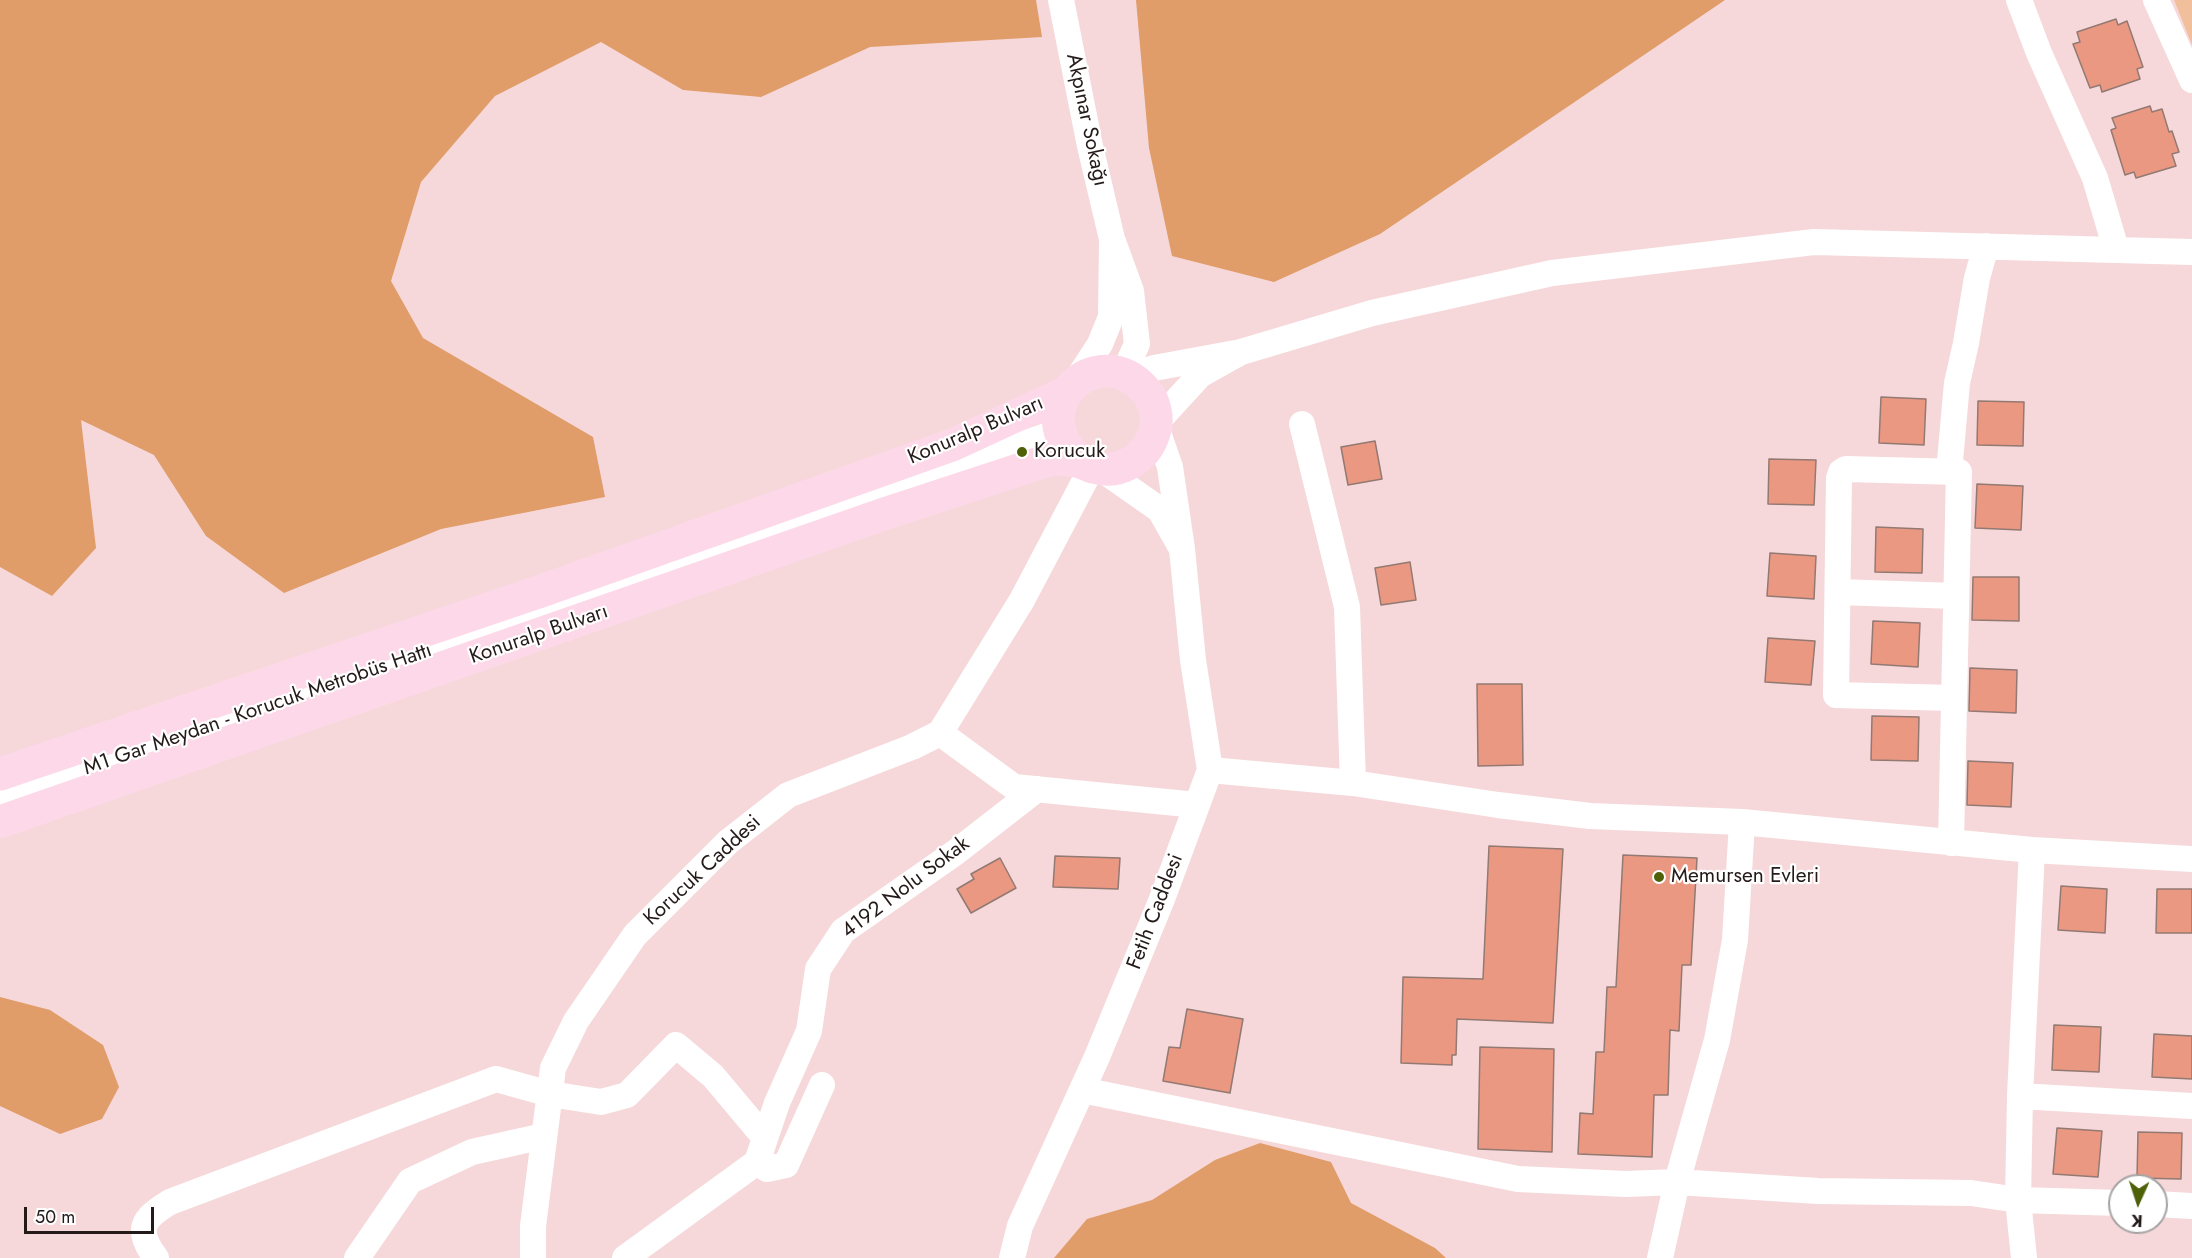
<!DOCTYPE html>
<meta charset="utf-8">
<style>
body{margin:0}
#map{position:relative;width:2192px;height:1258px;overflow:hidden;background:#f6d8da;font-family:Jost,sans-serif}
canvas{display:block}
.north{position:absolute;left:2108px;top:1174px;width:60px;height:60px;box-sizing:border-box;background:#fff;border:2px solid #a7a3a3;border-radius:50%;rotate:183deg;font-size:16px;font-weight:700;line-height:24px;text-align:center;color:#241a1a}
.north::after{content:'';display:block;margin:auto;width:21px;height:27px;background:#4e6108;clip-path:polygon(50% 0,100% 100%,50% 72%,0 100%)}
.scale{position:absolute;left:24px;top:1207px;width:130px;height:27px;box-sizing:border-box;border:3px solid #241a1a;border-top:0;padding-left:8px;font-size:18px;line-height:21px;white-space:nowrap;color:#241a1a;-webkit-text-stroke:4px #fff;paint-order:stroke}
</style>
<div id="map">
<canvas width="2192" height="1258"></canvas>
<div class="north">K</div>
<div class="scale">50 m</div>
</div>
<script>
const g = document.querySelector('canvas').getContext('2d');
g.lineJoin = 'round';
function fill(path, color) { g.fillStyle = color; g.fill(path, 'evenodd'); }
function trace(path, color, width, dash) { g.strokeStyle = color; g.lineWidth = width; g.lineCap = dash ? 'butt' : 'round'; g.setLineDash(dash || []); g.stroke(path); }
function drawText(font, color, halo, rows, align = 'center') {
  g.font = font + ' Jost,sans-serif'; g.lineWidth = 4.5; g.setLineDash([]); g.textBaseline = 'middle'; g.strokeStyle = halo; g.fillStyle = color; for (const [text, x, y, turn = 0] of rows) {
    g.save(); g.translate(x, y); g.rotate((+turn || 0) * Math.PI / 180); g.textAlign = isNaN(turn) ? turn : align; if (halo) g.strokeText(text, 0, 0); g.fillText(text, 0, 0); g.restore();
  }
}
fill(new Path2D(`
 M 2174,0 L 2192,0 L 2192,45 Z`), '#f1bf9c');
fill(new Path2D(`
 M 0,0 L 1036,0 L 1042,37 L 870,47 L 761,97 L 683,90 L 601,42 L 495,96 L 421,182 L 391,281 L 423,338 L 593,437 L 605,497 L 441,529 L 284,593 L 206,536 L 154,455 L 81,420 L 96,548 L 52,596 L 0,567 Z
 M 1136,0 L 1725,0 L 1380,234 L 1274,282 L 1172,256 L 1149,148 Z
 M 0,997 L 50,1010 L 103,1045 L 119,1087 L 102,1119 L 60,1134 L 0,1106 Z
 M 1260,1143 L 1331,1162 L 1351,1203 L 1435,1248 L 1446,1258 L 1054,1258 L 1087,1219 L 1152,1200 L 1215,1160 Z`), '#e09c69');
const building = new Path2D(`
 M 2116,19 L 2118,25 L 2127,21 L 2143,67 L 2137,69 L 2140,79 L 2102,92 L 2100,85 L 2090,88 L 2073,44 L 2080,42 L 2077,32 Z
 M 2150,106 L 2152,112 L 2162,109 L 2169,132 L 2172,131 L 2179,152 L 2172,154 L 2176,166 L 2136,178 L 2134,172 L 2125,175 L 2111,130 L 2116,128 L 2112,118 Z
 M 1881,397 L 1926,399 L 1924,445 L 1879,443 Z
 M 1978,401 L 2024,402 L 2023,446 L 1977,445 Z
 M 1375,441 L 1382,479 L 1348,485 L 1341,447 Z
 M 1769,459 L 1816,460 L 1814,505 L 1768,504 Z
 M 1977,484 L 2023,486 L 2021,530 L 1975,528 Z
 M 1876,527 L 1923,529 L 1922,573 L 1875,572 Z
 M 1770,553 L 1816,556 L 1814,599 L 1767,596 Z
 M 1410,562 L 1416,600 L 1381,605 L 1375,568 Z
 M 1973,577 L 2019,577 L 2019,621 L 1972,620 Z
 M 1873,621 L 1920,623 L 1918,667 L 1871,664 Z
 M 1768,638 L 1815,641 L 1811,685 L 1765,682 Z
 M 1970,668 L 2017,670 L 2016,713 L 1969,711 Z
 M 1477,684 L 1522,684 L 1523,765 L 1478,766 Z
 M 1872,716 L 1919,717 L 1918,761 L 1871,760 Z
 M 1968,761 L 2013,763 L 2011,807 L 1967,805 Z
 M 1489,846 L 1563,849 L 1553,1023 L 1457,1019 L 1456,1055 L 1452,1055 L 1452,1065 L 1401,1063 L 1403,977 L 1483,979 Z
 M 1623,855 L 1697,858 L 1691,965 L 1682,965 L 1679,1031 L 1670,1030 L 1668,1095 L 1654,1095 L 1652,1157 L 1578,1154 L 1580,1113 L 1593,1114 L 1596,1052 L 1604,1052 L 1607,987 L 1616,987 Z
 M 1055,856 L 1120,858 L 1118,889 L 1053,887 Z
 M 1000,858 L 1016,888 L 971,913 L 957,889 L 974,879 L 971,874 Z
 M 2061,886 L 2107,889 L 2105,933 L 2058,930 Z
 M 2157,889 L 2192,889 L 2192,933 L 2156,933 Z
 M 1187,1009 L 1243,1019 L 1230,1093 L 1163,1081 L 1169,1047 L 1180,1048 Z
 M 2054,1025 L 2101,1027 L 2099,1072 L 2052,1070 Z
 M 2154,1034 L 2192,1036 L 2192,1079 L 2152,1077 Z
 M 1480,1047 L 1554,1049 L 1552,1152 L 1478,1149 Z
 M 2057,1128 L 2102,1131 L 2098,1177 L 2053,1174 Z
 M 2138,1132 L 2182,1133 L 2181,1179 L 2137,1178 Z`);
fill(building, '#eb9883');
trace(building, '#927972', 1.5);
trace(new Path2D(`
 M 1061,0 L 1090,146 L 1112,239
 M 2019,0 L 2039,53 L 2095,178 L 2116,249
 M 2156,0 L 2192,80
 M 1241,352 L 1372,313 L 1552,273 L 1814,242 L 2192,252
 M 1130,376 L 1154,368 L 1241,352 L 1200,375 L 1156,423
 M 1076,381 L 1100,344 L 1111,317 L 1112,239 L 1131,291 L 1137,344 L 1123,375
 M 1302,424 L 1347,607 L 1353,783
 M 1100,468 L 1160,510 L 1182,549 L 1170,467 L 1156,427
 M 1949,472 L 1957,383 L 1966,343 L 1977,278 L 1986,246
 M 1838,592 L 1956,596
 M 940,733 L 1014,787 L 1197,805
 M 1210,770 L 1353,783 L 1498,805 L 1590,816 L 1742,822 L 2032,850 L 2192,859
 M 0,798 L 544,613 L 1060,431
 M 1951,843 L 1959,472 L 1846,469 L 1841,472 L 1839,478 L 1836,695 L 1954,698
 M 1082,1090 L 1518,1179 L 1626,1184 L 1677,1182 L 1818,1191 L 1971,1193 L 2018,1200 L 2120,1203
 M 2020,1096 L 2192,1106
 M 757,1162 L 767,1169 L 786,1165 L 822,1085
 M 2156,1204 L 2192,1206
 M 156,1258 C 135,1230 142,1219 170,1202 L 496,1079 L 550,1094 L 601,1102 L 627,1095 L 676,1045 L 713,1076 L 765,1138
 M 357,1258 L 410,1181 L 472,1152 L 544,1136
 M 533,1258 L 533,1226 L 553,1068 L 576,1021 L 635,935 L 728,842 L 788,795 L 912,747 L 940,733 L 1022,600 L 1092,467
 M 625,1258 L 757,1162 L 777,1103 L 809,1031 L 818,969 L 843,931 L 956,852 L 1037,789
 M 1012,1258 L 1020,1226 L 1097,1057 L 1162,899 L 1210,770 L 1193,660 L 1182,549
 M 1660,1258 L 1677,1182 L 1717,1040 L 1735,940 L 1742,822
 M 2024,1258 L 2018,1200 L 2020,1096 L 2032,850`), '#fff', 26);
trace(new Path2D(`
 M 0,774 L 541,591 L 952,445 L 1067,392
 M 0,822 L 884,514 L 1052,459 C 1061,460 1071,460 1080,462 C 1084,463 1088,466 1093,467 C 1120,475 1146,459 1154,433 C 1159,419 1155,401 1145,390 C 1099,337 1019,407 1081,462`), '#fdd8e8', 33);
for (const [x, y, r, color] of [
 [1022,452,6,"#4e6108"],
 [1659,877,6,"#4e6108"]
]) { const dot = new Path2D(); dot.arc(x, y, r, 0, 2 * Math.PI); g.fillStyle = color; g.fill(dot); trace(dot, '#fff', 2); }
drawText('21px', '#241a1a', '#fff', [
 ["Akpınar Sokağı",1086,120,78],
 ["Konuralp Bulvarı",976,431,-23],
 ["Konuralp Bulvarı",539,635,-19],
 ["M1 Gar Meydan - Korucuk Metrobüs Hattı",258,710,-19],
 ["Korucuk Caddesi",703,871,-43],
 ["4192 Nolu Sokak",906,888,-37],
 ["Fetih Caddesi",1156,912,-69]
]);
drawText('21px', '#241a1a', '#fff', [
 ["Korucuk",1034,452],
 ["Memursen Evleri",1671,877]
], 'left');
</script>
